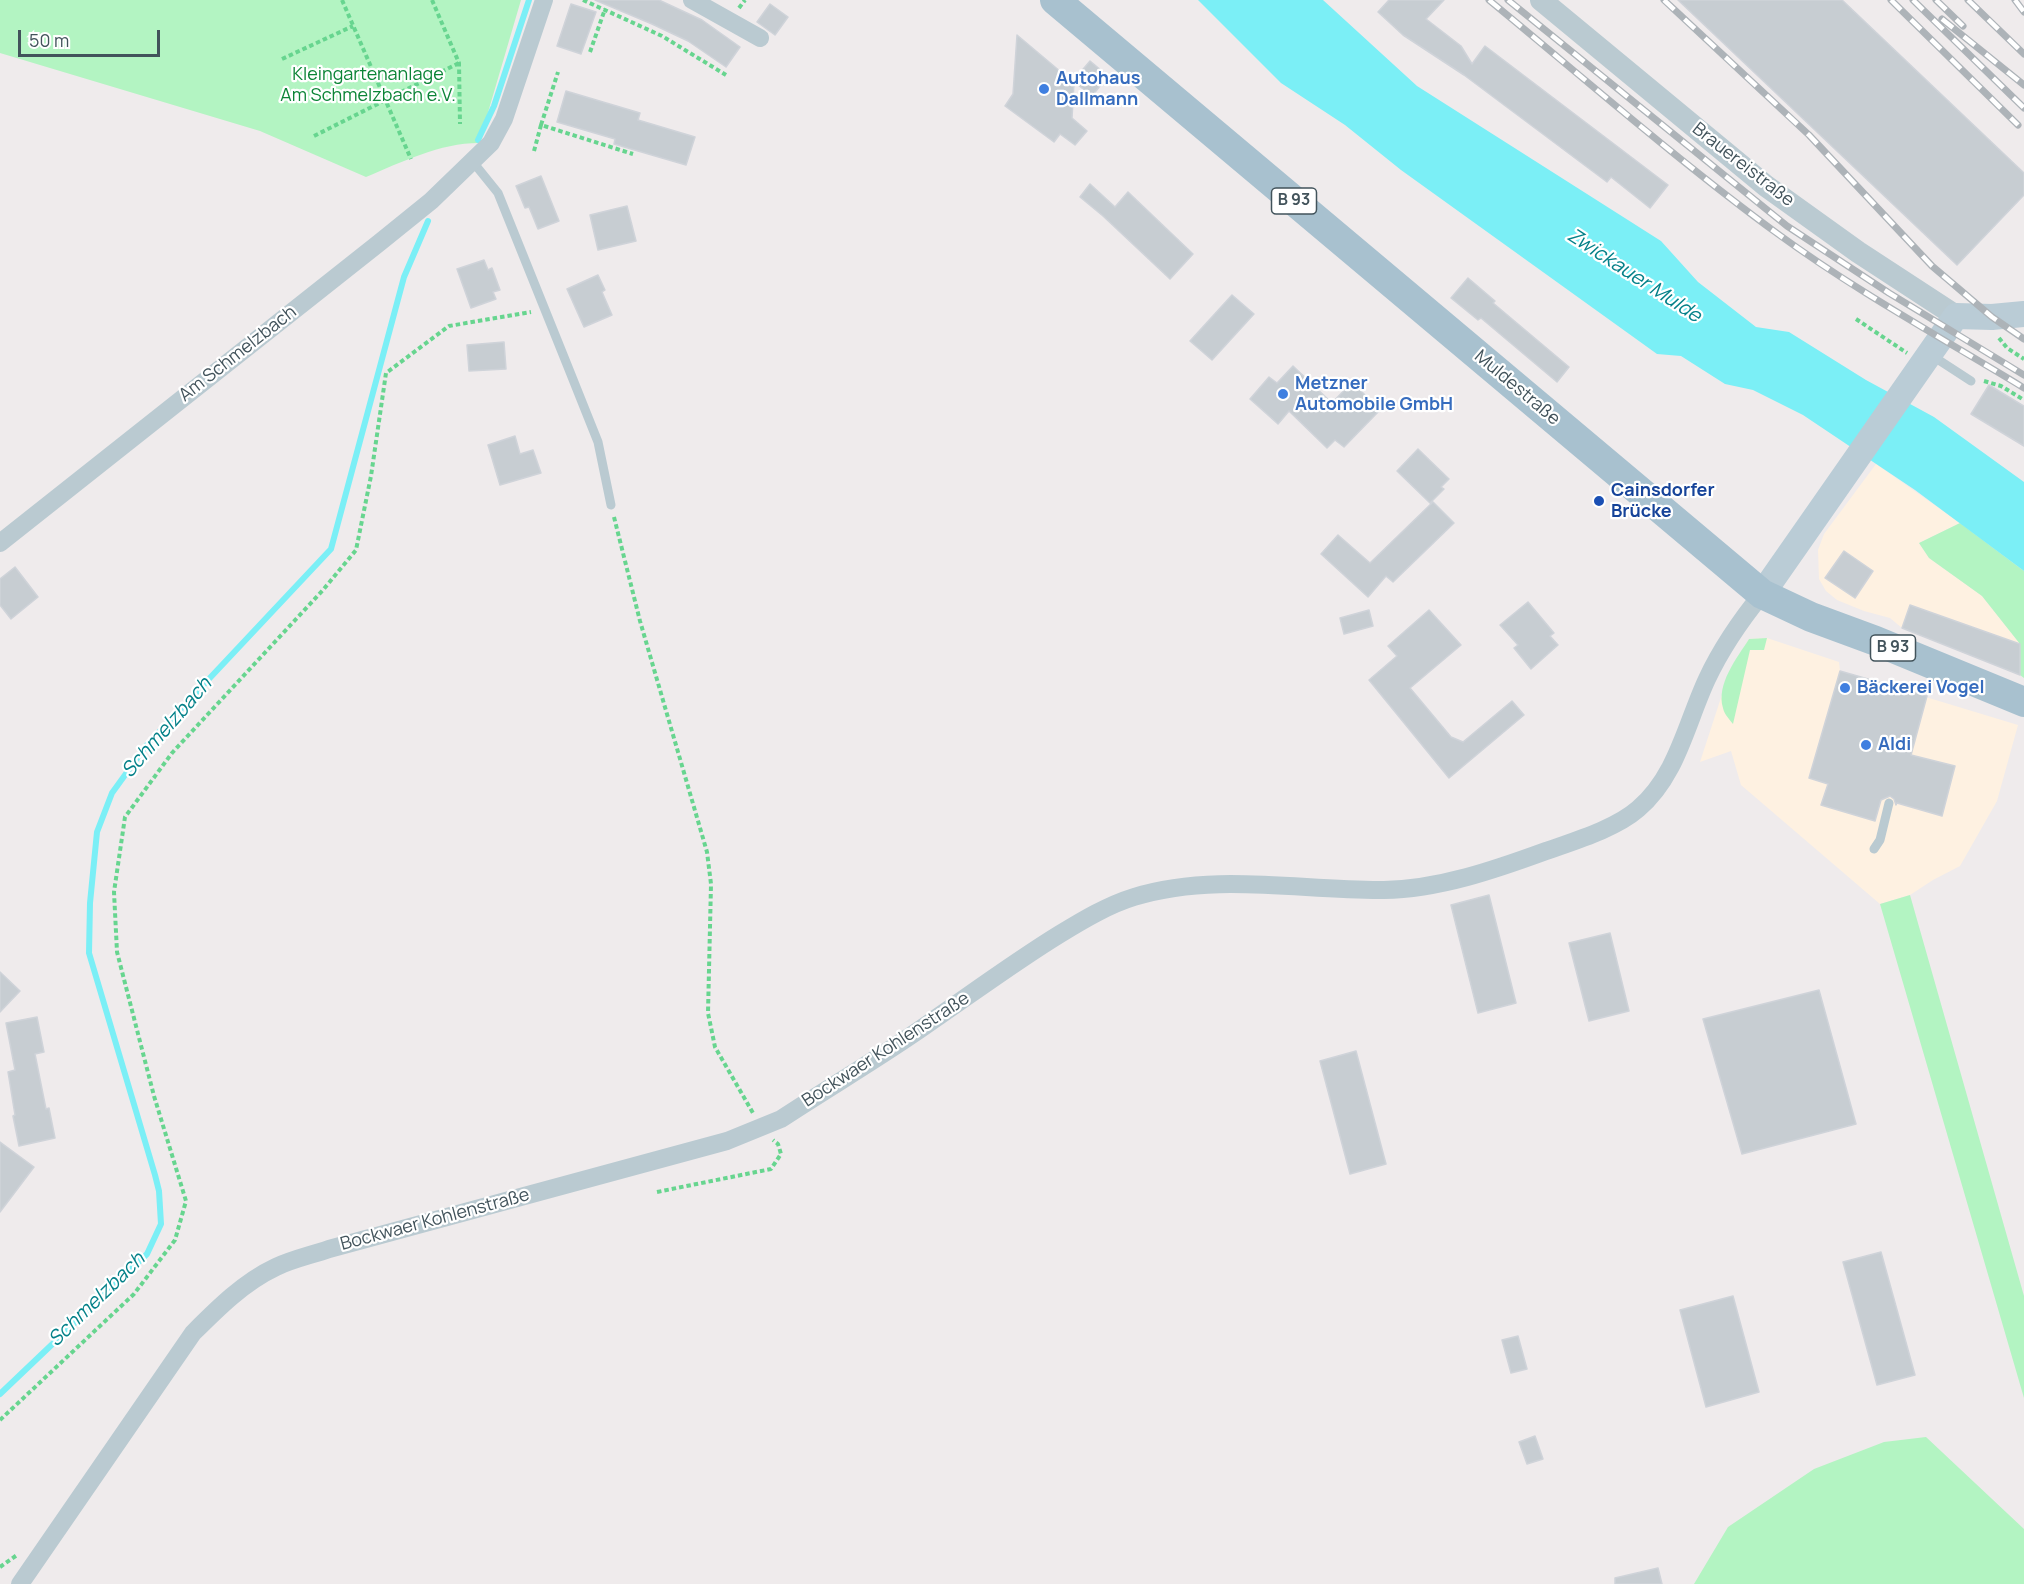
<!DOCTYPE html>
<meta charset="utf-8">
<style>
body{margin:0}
#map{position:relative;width:2024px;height:1584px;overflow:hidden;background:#efebec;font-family:Manrope,sans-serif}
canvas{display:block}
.scale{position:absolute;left:18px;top:30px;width:142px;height:27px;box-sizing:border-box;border:3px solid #42535b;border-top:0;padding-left:8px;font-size:18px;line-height:21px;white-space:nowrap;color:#42535b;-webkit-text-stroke:4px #fff;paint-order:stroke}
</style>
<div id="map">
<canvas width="2024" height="1584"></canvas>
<div class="scale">50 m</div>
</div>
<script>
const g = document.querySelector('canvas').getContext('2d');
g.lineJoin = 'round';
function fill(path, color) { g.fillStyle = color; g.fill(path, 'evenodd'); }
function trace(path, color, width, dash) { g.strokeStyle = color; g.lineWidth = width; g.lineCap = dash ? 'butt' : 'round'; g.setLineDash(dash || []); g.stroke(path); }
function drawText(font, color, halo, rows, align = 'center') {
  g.font = font + ' Manrope,sans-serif'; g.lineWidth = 4.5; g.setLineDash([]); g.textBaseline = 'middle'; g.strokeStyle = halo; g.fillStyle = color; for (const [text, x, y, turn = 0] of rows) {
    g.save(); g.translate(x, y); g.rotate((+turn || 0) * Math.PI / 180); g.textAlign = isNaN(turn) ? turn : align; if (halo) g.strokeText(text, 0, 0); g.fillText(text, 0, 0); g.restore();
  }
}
fill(new Path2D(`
 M 1876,464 L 1960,523 L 1919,543 L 1929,558 L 1982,596 L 2020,644 L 2020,675 L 1902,628 L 1890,618 L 1864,611 L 1837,600 L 1826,591 L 1819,579 L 1818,550 L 1824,534 Z
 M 1767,638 L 1839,662 L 1840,671 L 2018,725 L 1997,801 L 1960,866 L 1933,880 L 1910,895 L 1880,904 L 1741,785 L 1731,751 L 1700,762 L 1730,670 L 1749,639 Z`), '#fef1e1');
fill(new Path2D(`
 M 0,0 L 521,0 L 479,143 C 440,143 402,162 366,177 L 260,131 L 0,53 Z
 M 1960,523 L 2024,571 L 2024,678 L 2020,675 L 2020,644 L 1982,596 L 1929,558 L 1919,543 Z
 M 1767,638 L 1764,650 L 1750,650 L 1733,724 C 1730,720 1724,714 1723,708 C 1716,684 1737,658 1749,639 Z
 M 1910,895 L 2024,1296 L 2024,1398 L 1880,904 Z
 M 1926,1437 L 2024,1529 L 2024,1584 L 1694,1584 L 1728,1527 L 1814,1469 L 1884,1442 Z`), '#b3f4c2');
fill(new Path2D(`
 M 1198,0 L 1323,0 L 1417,86 L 1661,241 L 1698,282 L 1756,327 L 1789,332 L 1866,380 L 1934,417 L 2024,482 L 2024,571 L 1915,490 L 1803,415 L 1753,390 L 1725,384 L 1681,356 L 1657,354 L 1401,170 L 1345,125 L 1281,83 Z`), '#7beff6');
trace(new Path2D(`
 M 478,140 L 494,106 L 529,0
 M 0,1394 L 147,1254 L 161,1224 L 159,1191 L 155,1175 L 89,953 L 90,903 L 97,832 L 112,793 L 146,746 L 331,549 L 404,277 L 428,221`), '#7beff6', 6);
const building = new Path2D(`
 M 595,0 L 659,0 L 702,20 L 740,47 L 726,67 L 688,41 L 652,24 Z
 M 1389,0 L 1444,0 L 1426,19 L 1461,46 L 1472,64 L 1485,46 L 1668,185 L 1650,208 L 1611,177 L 1607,182 L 1464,75 L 1403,35 L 1378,12 Z
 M 1678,0 L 1842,0 L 2024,173 L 2024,195 L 1957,265 Z
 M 571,4 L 596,12 L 581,54 L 557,46 Z
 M 770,4 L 788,17 L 775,35 L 757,22 Z
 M 1017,35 L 1074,83 L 1072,118 L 1087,131 L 1075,145 L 1060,134 L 1054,142 L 1005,106 L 1013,94 Z
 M 1090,61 L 1108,76 L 1092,96 L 1073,81 Z
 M 566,91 L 640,113 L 638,120 L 695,137 L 686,165 L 614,144 L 615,139 L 557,122 Z
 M 541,176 L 559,221 L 538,229 L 529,207 L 525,208 L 516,186 Z
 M 1090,184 L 1115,207 L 1128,192 L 1193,254 L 1170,279 L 1103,216 L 1080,197 Z
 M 627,206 L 636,241 L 598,250 L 590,215 Z
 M 484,260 L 488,270 L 492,268 L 500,290 L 493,292 L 496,299 L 471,308 L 457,269 Z
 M 598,275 L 605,290 L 602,292 L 612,315 L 584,327 L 567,289 Z
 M 1468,278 L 1495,301 L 1493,303 L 1569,367 L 1557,382 L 1481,318 L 1478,320 L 1451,298 Z
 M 1232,295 L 1254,314 L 1212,360 L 1190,341 Z
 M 504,342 L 506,369 L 469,371 L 467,345 Z
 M 1293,366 L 1332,403 L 1352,382 L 1380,410 L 1344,447 L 1335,440 L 1327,448 L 1289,411 L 1278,424 L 1250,399 L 1269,377 L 1277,383 Z
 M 1989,385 L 2024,406 L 2024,446 L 1971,414 Z
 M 515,436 L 520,454 L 533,450 L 541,473 L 500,485 L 488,445 Z
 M 1418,449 L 1449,479 L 1441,487 L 1444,489 L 1430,503 L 1397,471 Z
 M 1433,502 L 1454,523 L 1393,582 L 1386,576 L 1368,597 L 1321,554 L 1338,535 L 1370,563 Z
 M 1844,551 L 1873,571 L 1855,598 L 1825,578 Z
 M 15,567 L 38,597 L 11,619 L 0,605 L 0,579 Z
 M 1528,602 L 1554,633 L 1550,636 L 1558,645 L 1531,669 L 1514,648 L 1518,645 L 1500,625 Z
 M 1910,605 L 2020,644 L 2020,675 L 1902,628 Z
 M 1369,610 L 1373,626 L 1344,634 L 1340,618 Z
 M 1429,610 L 1461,645 L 1410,688 L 1451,737 L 1463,742 L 1512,701 L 1524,715 L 1449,778 L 1369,680 L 1397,656 L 1388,646 Z
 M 1840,671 L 1927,696 L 1911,755 L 1955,766 L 1942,816 L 1897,803 L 1896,805 L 1894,799 L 1890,796 L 1881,800 L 1875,821 L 1821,805 L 1828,784 L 1809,778 Z
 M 1489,895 L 1516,1003 L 1478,1013 L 1451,905 Z
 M 1610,933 L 1629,1011 L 1589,1021 L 1569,943 Z
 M 0,972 L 20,991 L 0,1012 Z
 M 1819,990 L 1856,1124 L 1742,1154 L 1703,1019 Z
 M 37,1017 L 44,1052 L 35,1054 L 46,1109 L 49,1108 L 55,1138 L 19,1146 L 13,1116 L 15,1115 L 8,1072 L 15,1070 L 6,1023 Z
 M 1356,1051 L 1386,1164 L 1350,1174 L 1320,1061 Z
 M 0,1142 L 34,1167 L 0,1212 Z
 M 1881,1252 L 1915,1375 L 1877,1385 L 1843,1262 Z
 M 1733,1296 L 1759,1392 L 1706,1407 L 1680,1310 Z
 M 1518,1336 L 1527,1369 L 1511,1373 L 1502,1340 Z
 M 1535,1436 L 1543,1459 L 1527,1464 L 1519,1442 Z
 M 1658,1568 L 1662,1584 L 1615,1584 L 1615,1578 Z`);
fill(building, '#c7cdd2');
trace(building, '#cfd3d9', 1.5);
trace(new Path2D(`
 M 342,0 L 411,159
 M 432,0 L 459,63 L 460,124
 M 583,0 L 662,36 L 726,75
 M 739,8 L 745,0
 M 590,52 L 605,9
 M 282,59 L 353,26
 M 541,125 L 558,72
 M 314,136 L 459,63
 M 534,151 L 541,125 L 633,154
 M 1856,319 L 1907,353
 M 1999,338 L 2007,348 L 2024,359
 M 1984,381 L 2001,386 L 2024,400
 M 614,517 L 640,621 L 707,852 L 711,884 L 708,1013 L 715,1047 L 753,1113
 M 657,1192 L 771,1169 L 781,1154 L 778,1144 L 773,1140
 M 0,1420 L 134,1294 L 175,1240 L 186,1201 L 154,1096 L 117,952 L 114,892 L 125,817 L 172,753 L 323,590 L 356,550 L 371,476 L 386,373 L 449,326 L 531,312
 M 0,1567 L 17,1555`), '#67d58f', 4, [4.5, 3]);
trace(new Path2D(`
 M 473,162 L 498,193 L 568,367 L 598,442 L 611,505
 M 1931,355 L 1971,381
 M 1874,849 L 1880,840 L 1889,803`), '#bacad1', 9);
trace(new Path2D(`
 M 692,0 L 760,38
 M 0,543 L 379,243 L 431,201 L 491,143 L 504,119 L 544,0
 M 20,1584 L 193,1333 C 218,1308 244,1282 276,1267 C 293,1259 312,1255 329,1249 L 727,1141 L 781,1119 C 831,1086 883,1056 932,1021 C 974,992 1016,961 1060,934 C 1083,920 1108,905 1134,897 C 1215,872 1302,891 1384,890 C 1439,889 1494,870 1546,851 C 1574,841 1615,829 1638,809 C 1677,776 1686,724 1707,679 C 1722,647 1740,621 1762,594`), '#bacad1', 18);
trace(new Path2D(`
 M 1541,0 L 1766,186 L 1858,252 L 1956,316`), '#bacad1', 22);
trace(new Path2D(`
 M 1762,594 L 1956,316 L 1992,317 L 2024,314`), '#baccd6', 26);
trace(new Path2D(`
 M 1055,0 L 1762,594 L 1811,617 L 1876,641 L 2024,702`), '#a8c1cf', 30);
const rail = new Path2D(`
 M 1489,0 C 1584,78 1678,161 1778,234 C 1856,291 1942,338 2024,388
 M 1508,0 L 1787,226 L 1889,293 L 2024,375
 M 1664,0 L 1809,135 L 1932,266 L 1992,317 L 2024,339
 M 1891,0 L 2018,125
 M 1913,0 L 2024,108
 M 1936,0 L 1963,26
 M 1968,0 L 2024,54
 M 2015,0 L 2024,12
 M 1942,19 L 2024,85`);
trace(rail, '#adb3b8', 7);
trace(rail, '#fff', 4.5, [14]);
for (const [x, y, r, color] of [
 [1044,89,6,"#3f7fe0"],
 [1283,394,6,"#3f7fe0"],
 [1599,501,6,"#1a4fb4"],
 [1845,688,6,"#3f7fe0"],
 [1866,745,6,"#3f7fe0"]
]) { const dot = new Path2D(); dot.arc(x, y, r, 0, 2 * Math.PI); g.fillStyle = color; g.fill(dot); trace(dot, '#fff', 2); }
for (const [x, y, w] of [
 [1294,201,45],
 [1893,648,45]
]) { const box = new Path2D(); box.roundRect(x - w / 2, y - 13, w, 26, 4.5); g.fillStyle = '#fff'; g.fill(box); trace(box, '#42535b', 1.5); }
drawText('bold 16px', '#42535b', null, [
 ["B 93",1294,201],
 ["B 93",1893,648]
]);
drawText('18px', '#0b8436', '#fff', [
 ["Kleingartenanlage",368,75],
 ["Am Schmelzbach e.V.",368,96]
]);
drawText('bold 18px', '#366cbe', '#fff', [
 ["Autohaus",1056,79],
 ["Dallmann",1056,100],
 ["Metzner",1295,384],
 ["Automobile GmbH",1295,405],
 ["Bäckerei Vogel",1857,688],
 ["Aldi",1878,745]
], 'left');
drawText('18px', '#42535b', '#fff', [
 ["Brauereistraße",1743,165,38],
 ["Am Schmelzbach",238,354,-38],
 ["Muldestraße",1517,388,40],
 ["Bockwaer Kohlenstraße",886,1050,-33],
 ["Bockwaer Kohlenstraße",435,1220,-15]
]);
drawText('bold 18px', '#164399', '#fff', [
 ["Cainsdorfer",1611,491],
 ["Brücke",1611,512]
], 'left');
drawText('italic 20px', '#048189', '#fff', [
 ["Zwickauer Mulde",1634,276,33],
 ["Schmelzbach",167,728,-49],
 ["Schmelzbach",97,1300,-44]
]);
</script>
